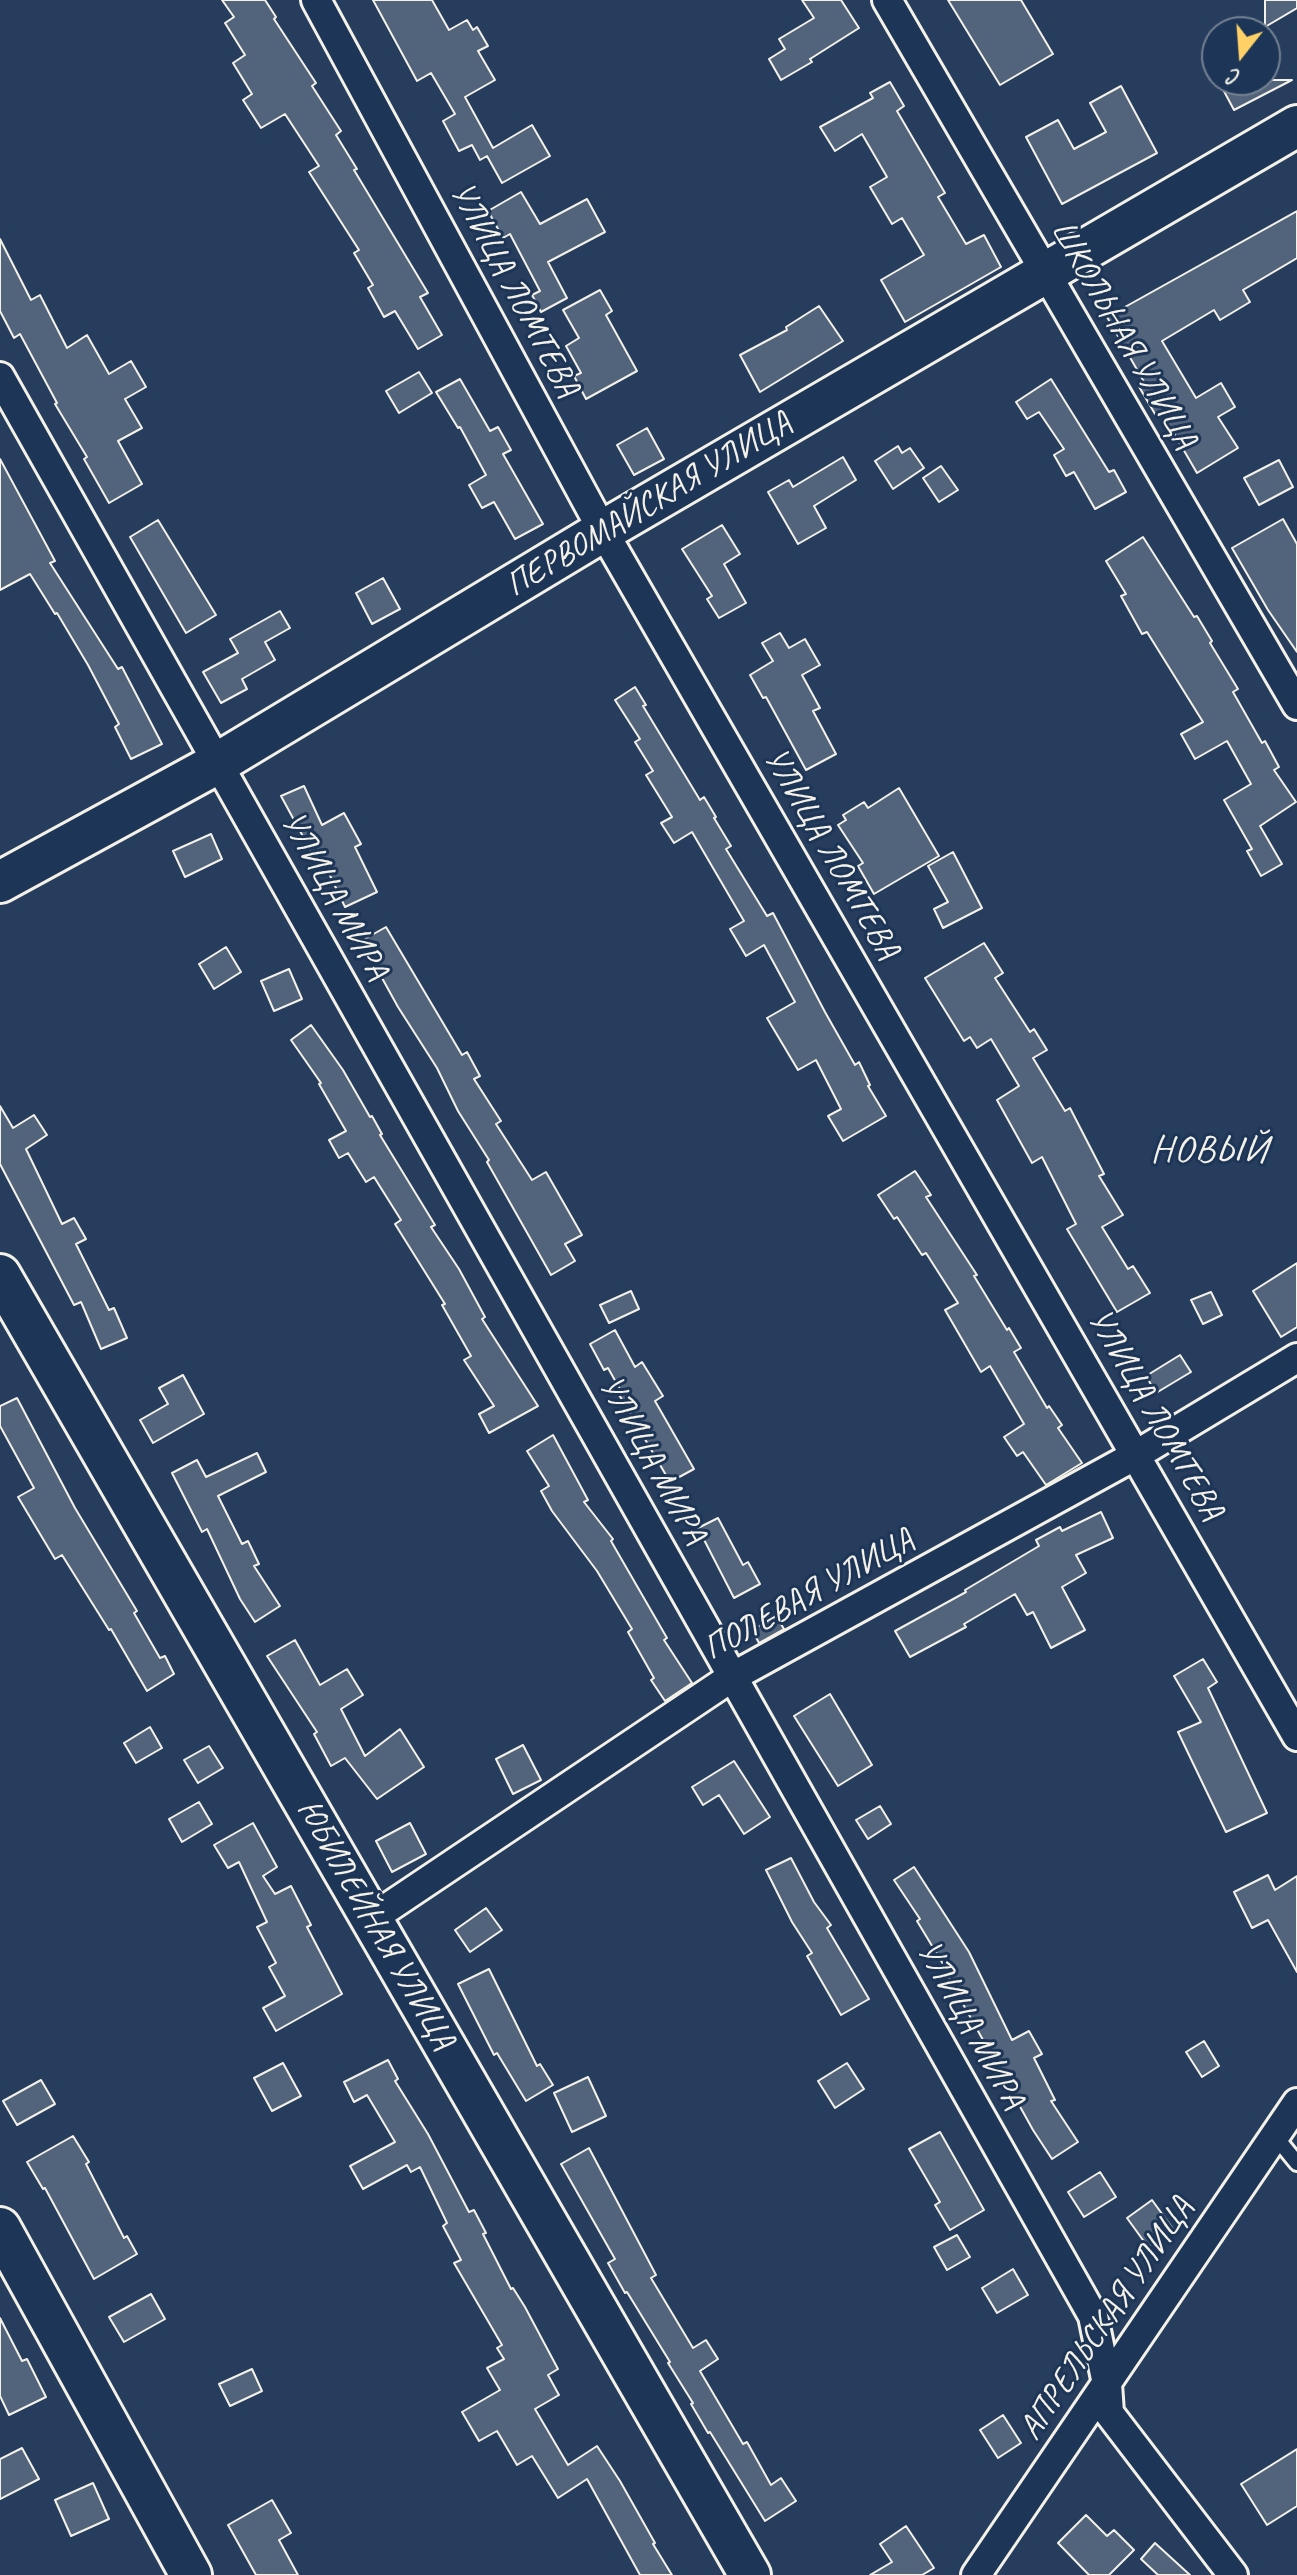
<!DOCTYPE html>
<meta charset="utf-8">
<style>
body{margin:0}
#map{position:relative;width:1297px;height:2575px;overflow:hidden;background:#263d5d;font-family:Caveat,sans-serif}
canvas{display:block}
.north{position:absolute;left:1201px;top:16px;width:80px;height:80px;box-sizing:border-box;background:#1d3557;border:2px solid #738091;border-radius:50%;rotate:197deg;font-size:22px;font-weight:700;line-height:32px;text-align:center;color:#f4f1e8}
.north::after{content:'';display:block;margin:auto;width:28px;height:36px;background:#ffd166;clip-path:polygon(50% 0,100% 100%,50% 72%,0 100%)}
</style>
<div id="map">
<canvas width="1297" height="2575"></canvas>
<div class="north">С</div>
</div>
<script>
const g = document.querySelector('canvas').getContext('2d');
g.lineJoin = 'round';
function fill(path, color) { g.fillStyle = color; g.fill(path, 'evenodd'); }
function trace(path, color, width, dash) { g.strokeStyle = color; g.lineWidth = width; g.lineCap = dash ? 'butt' : 'round'; g.setLineDash(dash || []); g.stroke(path); }
function drawText(font, color, halo, rows, align = 'center') {
  g.font = font + ' Caveat,sans-serif'; g.lineWidth = 6; g.setLineDash([]); g.textBaseline = 'middle'; g.strokeStyle = halo; g.fillStyle = color; for (const [text, x, y, turn = 0] of rows) {
    g.save(); g.translate(x, y); g.rotate((+turn || 0) * Math.PI / 180); g.textAlign = isNaN(turn) ? turn : align; if (halo) g.strokeText(text, 0, 0); g.fillText(text, 0, 0); g.restore();
  }
}
const building = new Path2D(`
 M 222,0 L 265,0 L 276,17 L 274,19 L 316,83 L 312,86 L 341,131 L 336,135 L 357,169 L 354,170 L 428,293 L 420,297 L 442,335 L 418,349 L 395,311 L 384,317 L 368,288 L 373,285 L 354,253 L 359,250 L 309,172 L 319,166 L 285,114 L 261,128 L 243,100 L 252,94 L 233,63 L 245,55 L 225,23 L 234,17 Z
 M 373,0 L 432,0 L 449,30 L 467,20 L 473,30 L 477,27 L 488,46 L 478,51 L 495,80 L 465,97 L 493,148 L 532,125 L 550,156 L 502,183 L 487,156 L 480,160 L 472,145 L 459,151 L 443,121 L 455,114 L 431,73 L 417,81 Z
 M 802,0 L 841,0 L 859,28 L 810,59 L 812,62 L 781,80 L 769,59 L 785,49 L 779,39 L 814,18 Z
 M 948,0 L 1021,0 L 1053,54 L 1000,85 Z
 M 1265,0 L 1297,0 L 1297,8 L 1265,27 Z
 M 1218,80 L 1292,80 L 1234,110 Z
 M 890,82 L 904,106 L 897,111 L 945,193 L 938,197 L 966,244 L 984,235 L 1001,267 L 905,322 L 881,280 L 924,255 L 902,218 L 892,224 L 870,187 L 887,177 L 862,134 L 835,151 L 820,127 L 873,98 L 870,93 Z
 M 1121,86 L 1157,153 L 1062,204 L 1026,137 L 1058,120 L 1074,149 L 1106,132 L 1090,103 Z
 M 521,192 L 540,224 L 587,199 L 605,232 L 548,262 L 567,298 L 541,312 L 532,295 L 540,291 L 510,234 L 503,238 L 488,211 Z
 M 1297,211 L 1297,258 L 1243,290 L 1250,302 L 1220,320 L 1214,310 L 1162,341 L 1196,398 L 1221,383 L 1235,407 L 1218,417 L 1238,448 L 1197,473 L 1161,411 L 1155,414 L 1138,385 L 1144,382 L 1107,317 Z
 M 0,239 L 31,300 L 40,295 L 67,348 L 87,335 L 109,374 L 131,361 L 146,387 L 125,399 L 142,428 L 118,441 L 142,484 L 109,503 L 84,459 L 87,457 L 55,404 L 57,403 L 20,334 L 14,338 L 0,311 Z
 M 600,290 L 612,311 L 606,315 L 637,371 L 586,399 L 574,376 L 581,373 L 566,346 L 579,338 L 563,310 Z
 M 819,306 L 843,341 L 760,392 L 740,355 L 787,330 L 786,327 Z
 M 419,372 L 432,393 L 399,413 L 386,391 Z
 M 460,379 L 490,431 L 498,427 L 511,450 L 503,454 L 543,524 L 515,539 L 494,502 L 482,508 L 469,485 L 486,475 L 460,427 L 458,428 L 436,392 Z
 M 1051,379 L 1109,472 L 1114,470 L 1126,492 L 1095,509 L 1074,472 L 1066,476 L 1054,455 L 1064,449 L 1039,412 L 1027,419 L 1016,402 Z
 M 647,428 L 664,459 L 634,475 L 617,445 Z
 M 898,446 L 902,453 L 910,448 L 924,468 L 893,489 L 875,461 Z
 M 843,457 L 856,480 L 814,506 L 826,528 L 798,544 L 768,492 L 789,480 L 793,487 Z
 M 0,459 L 55,561 L 50,563 L 118,669 L 122,667 L 162,744 L 131,759 L 115,727 L 119,724 L 88,665 L 57,613 L 55,614 L 30,574 L 0,590 Z
 M 1279,460 L 1293,487 L 1259,505 L 1244,478 Z
 M 941,466 L 958,490 L 939,502 L 923,478 Z
 M 1283,519 L 1297,544 L 1297,652 L 1268,610 L 1232,548 Z
 M 158,520 L 216,615 L 186,633 L 130,537 Z
 M 722,525 L 740,554 L 724,564 L 746,603 L 719,618 L 707,599 L 712,596 L 682,549 Z
 M 1143,537 L 1194,617 L 1197,616 L 1212,641 L 1210,643 L 1238,689 L 1233,692 L 1262,743 L 1265,741 L 1279,767 L 1274,770 L 1296,802 L 1260,826 L 1282,864 L 1261,876 L 1247,851 L 1252,849 L 1224,800 L 1251,784 L 1227,741 L 1195,759 L 1181,734 L 1203,722 L 1147,632 L 1142,634 L 1121,596 L 1126,594 L 1106,561 Z
 M 383,578 L 400,609 L 372,624 L 356,593 Z
 M 280,611 L 290,628 L 265,642 L 275,660 L 242,679 L 247,689 L 221,703 L 203,672 L 238,653 L 230,639 Z
 M 780,633 L 789,648 L 805,639 L 820,665 L 802,675 L 820,708 L 813,711 L 836,754 L 806,770 L 766,697 L 763,698 L 750,675 L 773,661 L 762,643 Z
 M 635,687 L 646,705 L 643,706 L 700,800 L 704,797 L 716,817 L 714,818 L 731,846 L 726,849 L 767,916 L 773,913 L 825,1012 L 855,1065 L 859,1062 L 870,1085 L 868,1086 L 886,1116 L 843,1141 L 828,1116 L 841,1109 L 816,1060 L 798,1070 L 767,1018 L 795,1002 L 764,945 L 746,956 L 730,929 L 744,921 L 692,832 L 674,843 L 661,823 L 672,817 L 646,775 L 653,771 L 635,742 L 640,739 L 615,700 Z
 M 304,786 L 322,825 L 344,813 L 361,844 L 355,847 L 377,892 L 345,907 L 324,863 L 319,866 L 281,796 Z
 M 899,788 L 939,856 L 874,894 L 858,866 L 863,863 L 838,825 L 846,820 L 843,815 L 864,802 L 868,808 Z
 M 211,834 L 222,859 L 185,877 L 173,851 Z
 M 953,852 L 982,908 L 943,928 L 934,909 L 948,902 L 928,866 Z
 M 386,927 L 462,1055 L 467,1052 L 480,1076 L 474,1079 L 501,1121 L 496,1124 L 532,1180 L 546,1172 L 582,1235 L 565,1244 L 575,1261 L 551,1275 L 487,1162 L 489,1160 L 458,1111 L 437,1068 L 398,1007 L 382,978 L 383,975 L 361,941 Z
 M 984,943 L 1003,973 L 995,978 L 1030,1032 L 1034,1029 L 1047,1050 L 1033,1058 L 1065,1111 L 1070,1108 L 1104,1174 L 1099,1176 L 1123,1215 L 1102,1227 L 1128,1269 L 1133,1266 L 1150,1293 L 1117,1312 L 1067,1229 L 1076,1224 L 1042,1157 L 1032,1163 L 997,1100 L 1019,1086 L 991,1039 L 977,1048 L 970,1037 L 964,1041 L 925,978 Z
 M 226,947 L 241,972 L 214,989 L 199,964 Z
 M 289,969 L 302,999 L 274,1011 L 261,981 Z
 M 311,1025 L 343,1070 L 370,1117 L 372,1116 L 382,1134 L 380,1135 L 435,1225 L 431,1227 L 459,1269 L 485,1317 L 482,1319 L 538,1406 L 489,1433 L 479,1414 L 494,1406 L 464,1360 L 471,1356 L 442,1305 L 445,1304 L 395,1224 L 401,1220 L 374,1177 L 366,1182 L 348,1153 L 339,1158 L 329,1140 L 346,1131 L 319,1084 L 321,1083 L 291,1040 Z
 M 0,1106 L 13,1128 L 34,1115 L 47,1135 L 26,1149 L 62,1224 L 74,1218 L 86,1239 L 76,1244 L 109,1310 L 114,1308 L 127,1338 L 101,1349 L 81,1302 L 74,1305 L 0,1164 Z
 M 915,1171 L 931,1195 L 926,1197 L 977,1275 L 974,1276 L 1007,1330 L 1009,1328 L 1021,1348 L 1014,1352 L 1047,1408 L 1049,1406 L 1062,1425 L 1058,1428 L 1082,1463 L 1046,1485 L 1023,1452 L 1017,1456 L 1004,1437 L 1024,1424 L 990,1366 L 981,1372 L 945,1310 L 958,1303 L 926,1253 L 922,1255 L 897,1217 L 894,1219 L 878,1195 Z
 M 1297,1263 L 1297,1327 L 1281,1337 L 1253,1291 Z
 M 631,1291 L 639,1309 L 609,1323 L 600,1305 Z
 M 1211,1292 L 1222,1315 L 1203,1324 L 1191,1300 Z
 M 615,1330 L 635,1367 L 642,1362 L 663,1396 L 655,1401 L 694,1469 L 670,1482 L 618,1393 L 621,1391 L 608,1368 L 604,1370 L 590,1344 Z
 M 1180,1355 L 1191,1372 L 1156,1393 L 1146,1376 Z
 M 183,1375 L 204,1414 L 153,1443 L 140,1420 L 168,1404 L 159,1388 Z
 M 17,1398 L 75,1508 L 137,1611 L 134,1613 L 160,1658 L 165,1656 L 174,1674 L 147,1691 L 111,1629 L 109,1630 L 62,1555 L 55,1559 L 18,1497 L 34,1488 L 0,1426 L 0,1406 Z
 M 553,1435 L 588,1500 L 584,1502 L 613,1539 L 611,1541 L 667,1638 L 664,1640 L 692,1683 L 665,1701 L 651,1680 L 654,1678 L 628,1632 L 632,1629 L 597,1571 L 552,1511 L 541,1491 L 549,1486 L 527,1451 Z
 M 257,1453 L 266,1472 L 218,1496 L 242,1544 L 248,1541 L 259,1564 L 254,1566 L 280,1606 L 255,1622 L 240,1599 L 207,1529 L 202,1532 L 172,1473 L 197,1460 L 206,1477 Z
 M 1101,1512 L 1113,1538 L 1076,1555 L 1086,1573 L 1062,1587 L 1085,1630 L 1051,1648 L 1033,1612 L 1027,1615 L 1015,1594 L 964,1624 L 966,1627 L 910,1657 L 895,1631 L 966,1592 L 965,1590 L 1039,1546 L 1036,1540 L 1060,1527 L 1062,1531 Z
 M 718,1518 L 743,1565 L 748,1562 L 760,1584 L 734,1598 L 698,1528 Z
 M 776,1616 L 784,1629 L 759,1643 L 752,1630 Z
 M 295,1640 L 320,1685 L 347,1669 L 363,1695 L 341,1709 L 365,1756 L 400,1729 L 424,1767 L 377,1799 L 345,1758 L 331,1766 L 314,1734 L 317,1732 L 267,1656 Z
 M 1203,1659 L 1217,1682 L 1208,1688 L 1267,1813 L 1226,1832 L 1178,1732 L 1201,1722 L 1174,1676 Z
 M 830,1694 L 872,1765 L 838,1786 L 794,1716 Z
 M 150,1727 L 162,1748 L 136,1763 L 124,1743 Z
 M 523,1745 L 541,1780 L 513,1794 L 496,1759 Z
 M 209,1746 L 223,1768 L 198,1783 L 184,1760 Z
 M 734,1761 L 770,1817 L 744,1834 L 719,1795 L 703,1805 L 692,1787 Z
 M 199,1802 L 212,1824 L 182,1842 L 169,1819 Z
 M 880,1806 L 891,1824 L 868,1839 L 856,1820 Z
 M 253,1823 L 277,1867 L 263,1876 L 275,1894 L 291,1886 L 311,1925 L 307,1927 L 342,1994 L 276,2031 L 263,2008 L 285,1996 L 269,1967 L 276,1963 L 257,1927 L 267,1922 L 239,1862 L 228,1868 L 214,1845 Z
 M 410,1823 L 426,1854 L 392,1872 L 376,1841 Z
 M 791,1858 L 814,1902 L 831,1925 L 827,1928 L 869,1999 L 841,2015 L 807,1956 L 812,1953 L 792,1922 L 766,1870 Z
 M 914,1867 L 969,1952 L 1012,2040 L 1029,2031 L 1042,2054 L 1034,2058 L 1055,2100 L 1051,2101 L 1078,2142 L 1052,2159 L 1033,2130 L 953,1986 L 942,1965 L 943,1964 L 917,1921 L 920,1919 L 894,1880 Z
 M 1268,1875 L 1275,1890 L 1297,1876 L 1297,1972 L 1268,1920 L 1252,1928 L 1234,1892 Z
 M 486,1908 L 502,1930 L 470,1952 L 455,1930 Z
 M 489,1969 L 537,2066 L 540,2064 L 553,2085 L 526,2101 L 497,2053 L 494,2055 L 458,1984 Z
 M 1204,2041 L 1219,2066 L 1202,2077 L 1186,2052 Z
 M 388,2060 L 398,2079 L 395,2081 L 428,2134 L 469,2212 L 474,2210 L 486,2233 L 483,2234 L 511,2289 L 513,2288 L 525,2307 L 558,2369 L 548,2375 L 559,2395 L 535,2409 L 568,2465 L 597,2446 L 620,2481 L 655,2543 L 653,2544 L 672,2575 L 640,2575 L 587,2479 L 558,2498 L 532,2456 L 517,2465 L 497,2431 L 479,2441 L 462,2412 L 500,2390 L 487,2368 L 504,2359 L 497,2348 L 502,2345 L 454,2263 L 461,2260 L 443,2226 L 447,2223 L 420,2167 L 411,2172 L 407,2165 L 363,2189 L 350,2166 L 395,2142 L 367,2095 L 354,2102 L 344,2082 Z
 M 283,2063 L 301,2096 L 272,2111 L 254,2078 Z
 M 847,2063 L 864,2089 L 835,2108 L 818,2081 Z
 M 588,2077 L 606,2116 L 572,2132 L 554,2093 Z
 M 41,2080 L 55,2104 L 17,2125 L 3,2101 Z
 M 940,2132 L 984,2210 L 950,2230 L 935,2205 L 940,2202 L 909,2149 Z
 M 73,2136 L 89,2162 L 86,2164 L 124,2238 L 127,2236 L 137,2254 L 94,2279 L 45,2188 L 43,2189 L 27,2162 Z
 M 589,2148 L 656,2275 L 651,2278 L 693,2348 L 706,2340 L 718,2359 L 700,2371 L 743,2444 L 747,2442 L 771,2485 L 781,2478 L 796,2501 L 765,2521 L 710,2432 L 708,2433 L 691,2404 L 693,2403 L 668,2363 L 670,2362 L 627,2292 L 625,2293 L 608,2263 L 615,2259 L 561,2164 Z
 M 1100,2172 L 1116,2197 L 1084,2217 L 1068,2192 Z
 M 1152,2200 L 1173,2229 L 1148,2247 L 1127,2218 Z
 M 957,2235 L 970,2257 L 947,2270 L 934,2247 Z
 M 1013,2269 L 1028,2295 L 997,2313 L 982,2288 Z
 M 151,2294 L 165,2319 L 124,2342 L 109,2317 Z
 M 0,2318 L 22,2361 L 27,2359 L 46,2397 L 9,2415 L 0,2396 Z
 M 252,2369 L 262,2391 L 230,2406 L 219,2384 Z
 M 1003,2415 L 1021,2443 L 998,2458 L 980,2430 Z
 M 22,2448 L 39,2479 L 0,2499 L 0,2459 Z
 M 1297,2449 L 1297,2506 L 1267,2525 L 1241,2484 Z
 M 93,2483 L 109,2519 L 71,2536 L 55,2500 Z
 M 272,2500 L 291,2533 L 279,2540 L 298,2575 L 256,2575 L 228,2525 Z
 M 1086,2515 L 1107,2536 L 1114,2530 L 1134,2550 L 1109,2575 L 1089,2575 L 1058,2543 Z
 M 906,2526 L 934,2568 L 922,2575 L 870,2575 L 892,2562 L 880,2544 Z
 M 1155,2543 L 1190,2575 L 1158,2575 L 1141,2559 Z`);
fill(building, '#52647b');
trace(building, '#f4f1e8', 2);
const lane = new Path2D(`
 M 1275,2136 L 1297,2163`);
const street = new Path2D(`
 M 316,0 L 603,531 L 1297,1736
 M 887,0 L 1297,705
 M 0,377 L 1093,2316 L 1107,2384 L 1109,2413 L 1233,2575
 M 371,1919 L 732,1677 L 1136,1455 L 1297,1358
 M 976,2575 L 1297,2103`);
const secondary = new Path2D(`
 M 0,882 L 218,763 L 603,531 L 1297,126
 M 0,1275 L 750,2575
 M 0,2228 L 191,2575`);
trace(lane, '#f4f1e8', 20);
trace(street, '#f4f1e8', 34);
trace(secondary, '#f4f1e8', 46);
trace(lane, '#1d3557', 14);
trace(street, '#1d3557', 28);
trace(secondary, '#1d3557', 40);
drawText('34px', '#f4f1e8', '#1d3557', [
 ["УЛИЦА ЛОМТЕВА",514,290,62],
 ["ШКОЛЬНАЯ УЛИЦА",1123,335,60],
 ["ПЕРВОМАЙСКАЯ УЛИЦА",649,505,-31],
 ["УЛИЦА ЛОМТЕВА",831,854,60],
 ["УЛИЦА МИРА",334,896,61],
 ["УЛИЦА ЛОМТЕВА",1155,1415,60],
 ["УЛИЦА МИРА",652,1460,61],
 ["ПОЛЕВАЯ УЛИЦА",809,1595,-29],
 ["ЮБИЛЕЙНАЯ УЛИЦА",375,1925,60],
 ["УЛИЦА МИРА",970,2025,61],
 ["АПРЕЛЬСКАЯ УЛИЦА",1107,2319,-56]
]);
g.letterSpacing = '2px';
drawText('38px', '#f4f1e8', '#1d3557', [
 ["НОВЫЙ",1210,1151]
]);
g.letterSpacing = '0px';
</script>
